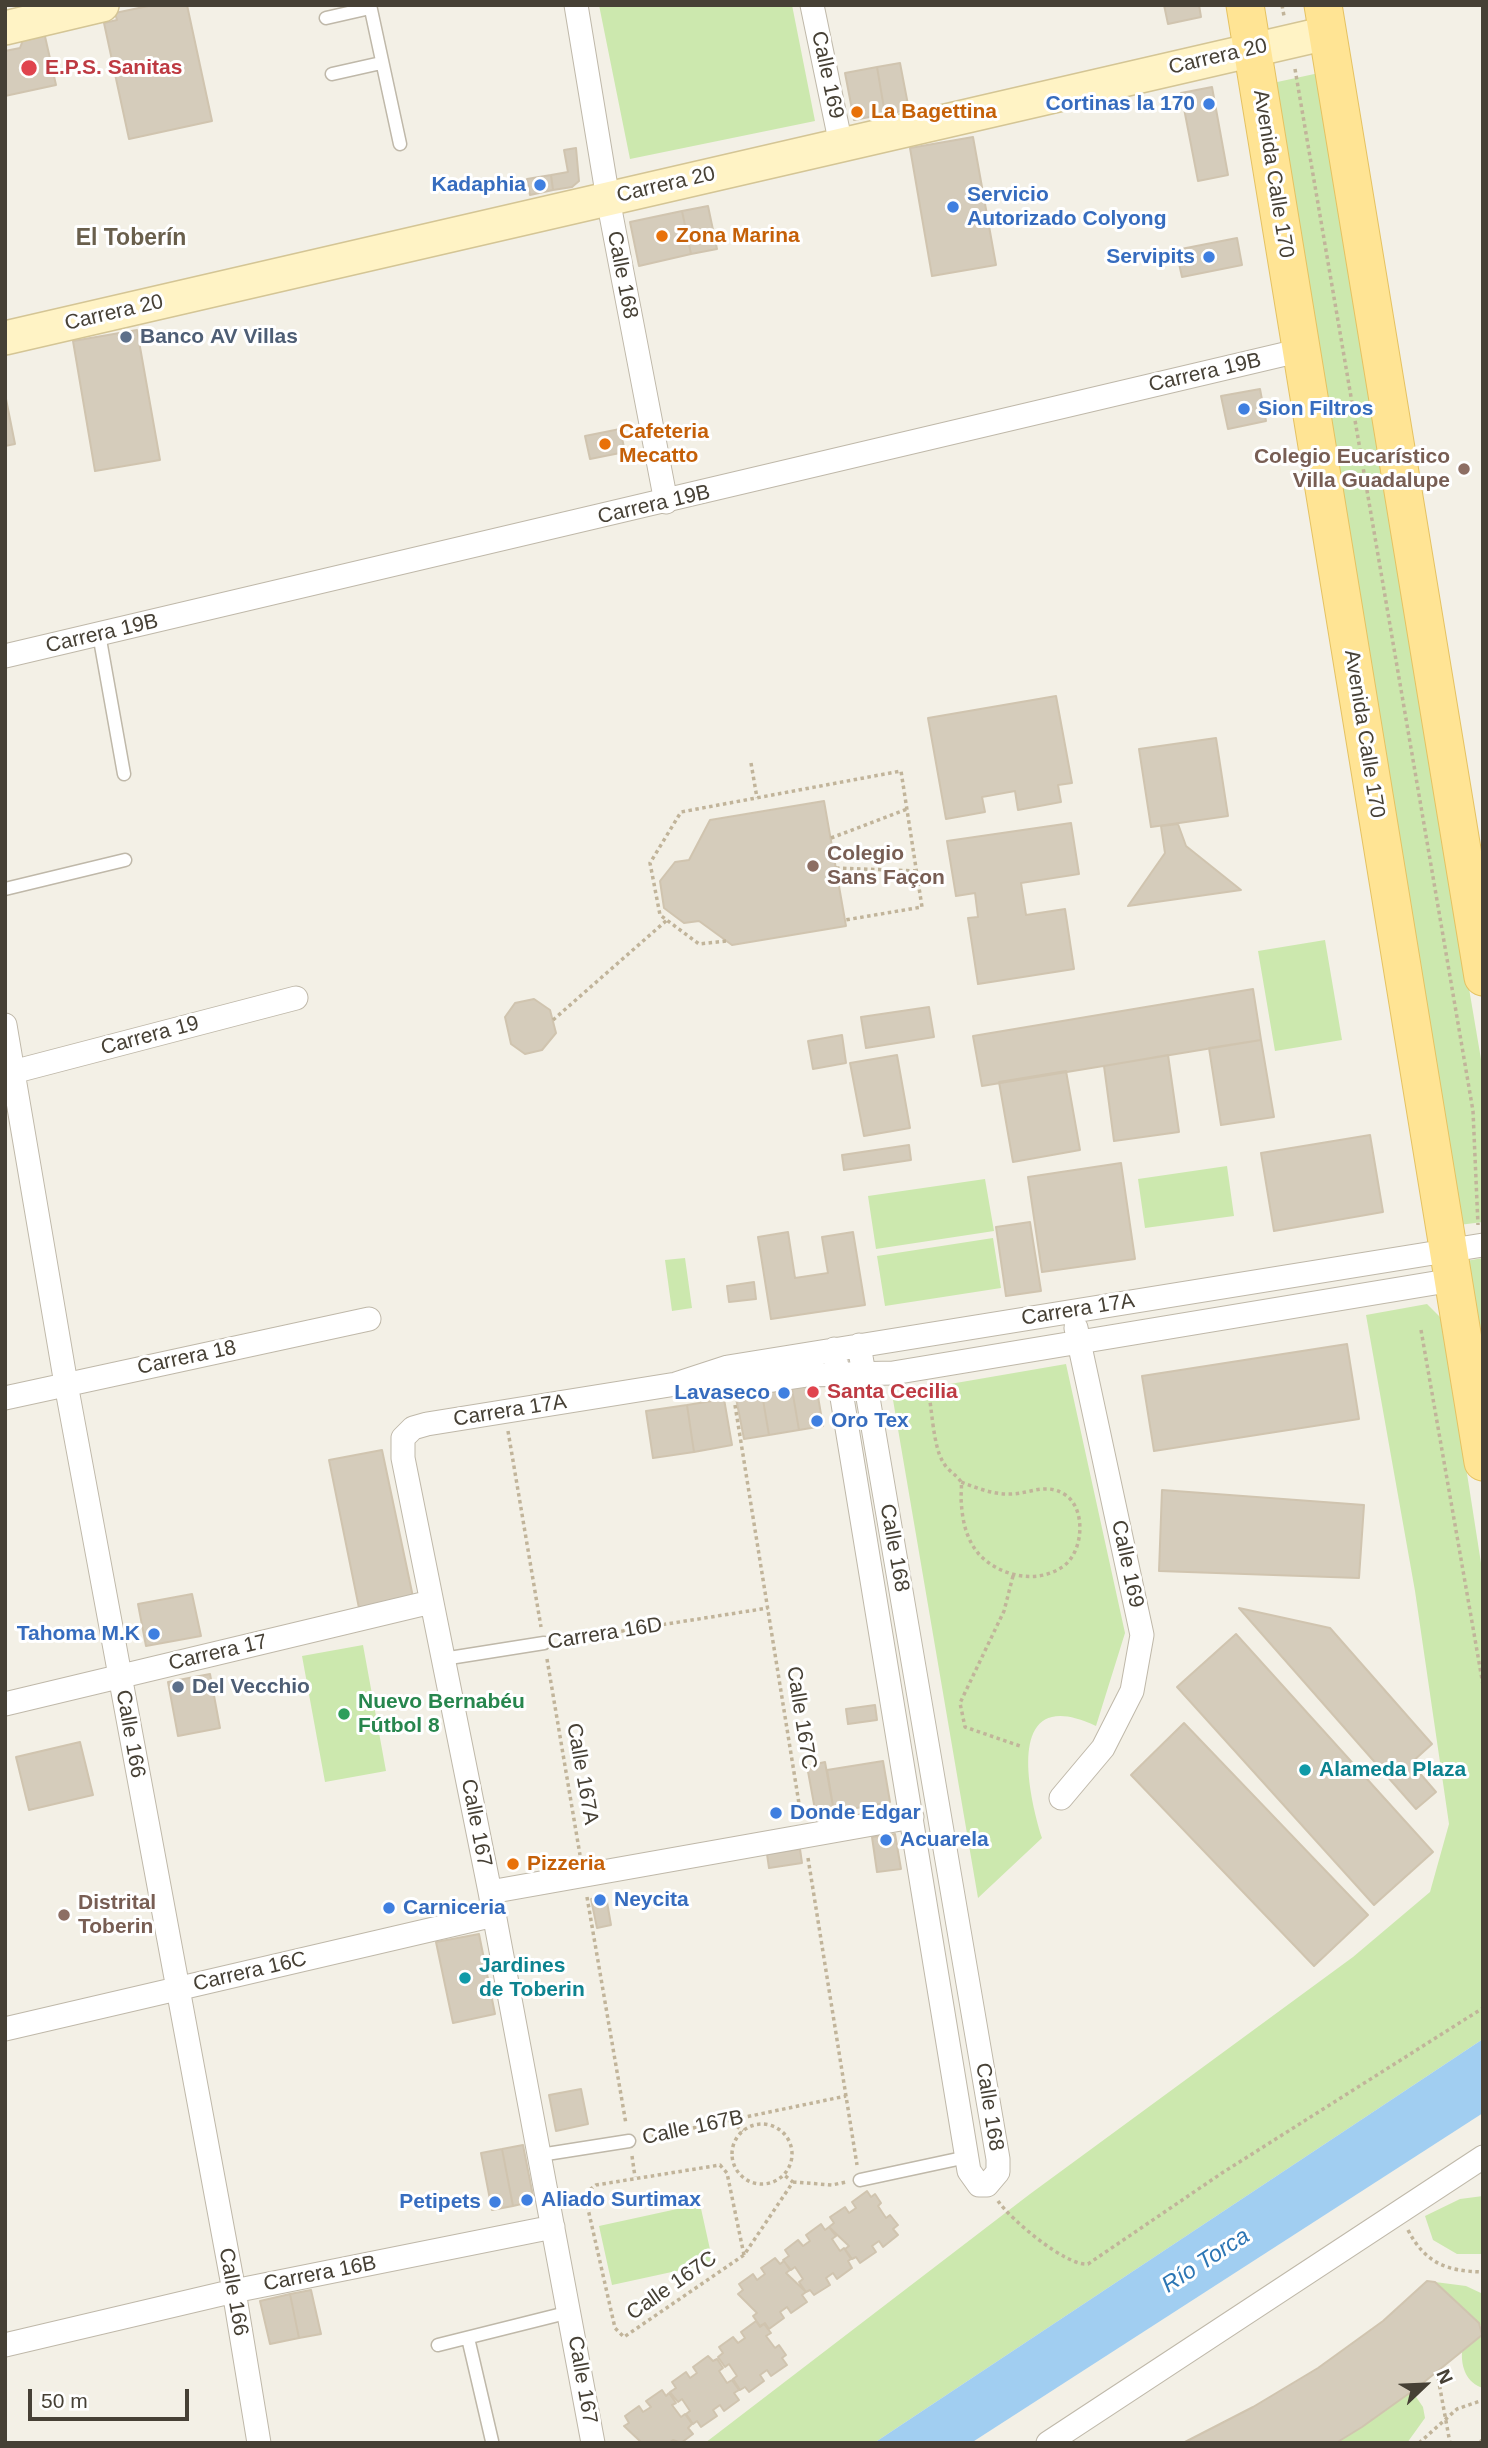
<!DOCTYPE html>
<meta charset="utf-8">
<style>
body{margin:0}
#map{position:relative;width:1488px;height:2448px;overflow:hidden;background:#f3f0e6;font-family:Helvetica,sans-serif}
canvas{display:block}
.frame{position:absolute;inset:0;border:7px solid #464035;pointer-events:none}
.north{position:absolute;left:1390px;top:2350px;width:70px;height:70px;-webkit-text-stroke:5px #fff;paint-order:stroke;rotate:67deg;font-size:19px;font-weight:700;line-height:28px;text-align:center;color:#464035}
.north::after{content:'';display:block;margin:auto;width:24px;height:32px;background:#464035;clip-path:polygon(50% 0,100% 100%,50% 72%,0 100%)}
.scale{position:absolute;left:28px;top:2389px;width:161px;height:32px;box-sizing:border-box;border:4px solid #464035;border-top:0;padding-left:9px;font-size:21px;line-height:24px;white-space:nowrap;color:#464035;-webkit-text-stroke:5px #fff;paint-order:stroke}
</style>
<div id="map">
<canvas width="1488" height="2448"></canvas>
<div class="frame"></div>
<div class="north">N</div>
<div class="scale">50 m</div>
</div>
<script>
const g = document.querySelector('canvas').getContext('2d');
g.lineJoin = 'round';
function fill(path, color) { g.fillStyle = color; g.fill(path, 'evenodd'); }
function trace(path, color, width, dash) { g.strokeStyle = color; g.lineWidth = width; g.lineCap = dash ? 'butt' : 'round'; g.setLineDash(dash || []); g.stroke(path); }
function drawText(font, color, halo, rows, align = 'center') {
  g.font = font + ' Helvetica,sans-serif'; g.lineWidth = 6; g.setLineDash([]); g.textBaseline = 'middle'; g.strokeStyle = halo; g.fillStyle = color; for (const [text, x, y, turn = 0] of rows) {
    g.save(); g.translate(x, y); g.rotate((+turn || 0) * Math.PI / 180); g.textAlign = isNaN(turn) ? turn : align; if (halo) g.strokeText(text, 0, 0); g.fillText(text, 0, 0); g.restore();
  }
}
fill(new Path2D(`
 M 599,5 L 792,5 L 815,121 L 630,159 Z
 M 1319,73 L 1411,646 L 1483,1071 L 1483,1222 L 1459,1225 L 1268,84 Z
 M 1325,940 L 1342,1040 L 1275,1051 L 1258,951 Z
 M 1227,1166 L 1234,1216 L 1145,1228 L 1138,1179 Z
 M 985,1179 L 994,1231 L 876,1249 L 868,1196 Z
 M 993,1238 L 1001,1288 L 885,1306 L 877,1256 Z
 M 685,1258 L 692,1308 L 672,1311 L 665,1260 Z
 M 1483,1258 L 1483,1398 L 1466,1261 Z
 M 1427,1304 L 1443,1320 L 1483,1576 L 1483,2039 L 874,2443 L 705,2443 L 1030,2194 L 1353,1957 L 1430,1892 L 1449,1824 L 1415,1591 L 1366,1315 Z
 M 1066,1364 L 1125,1633 L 1096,1726 C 1005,1683 1027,1790 1042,1838 L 978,1898 L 892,1394 Z
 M 363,1645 L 386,1771 L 325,1782 L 302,1656 Z
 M 1483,2196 L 1483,2254 L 1457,2254 L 1433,2240 L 1425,2216 L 1460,2199 Z
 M 700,2204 L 713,2263 L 612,2285 L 599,2226 Z
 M 1435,2282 L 1466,2286 L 1483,2294 L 1483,2388 C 1467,2383 1461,2368 1462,2352 L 1482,2335 L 1482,2327 Z
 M 1412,2391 L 1423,2407 L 1425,2418 L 1407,2443 L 1336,2443 Z`), '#cce8ae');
fill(new Path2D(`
 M 1483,2039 L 1483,2113 L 971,2443 L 874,2443 Z`), '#a1cef1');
const building = new Path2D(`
 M 153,5 L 187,5 L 212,121 L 129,139 L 104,23 L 117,20 L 115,13 Z
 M 1164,5 L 1199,5 L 1201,17 L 1168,24 Z
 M 44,32 L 56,85 L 5,96 L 5,51 L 20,48 L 24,37 Z
 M 900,63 L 909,110 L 885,114 L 877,67 Z
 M 877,67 L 885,114 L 854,120 L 845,73 Z
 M 1212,87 L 1228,175 L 1198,181 L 1181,93 Z
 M 973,137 L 996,265 L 932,276 L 910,148 Z
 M 576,148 L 579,181 L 572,187 L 553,190 L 551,175 L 568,172 L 564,150 Z
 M 551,175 L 553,190 L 530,195 L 527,179 Z
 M 708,206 L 717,249 L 691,254 L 682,211 Z
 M 682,211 L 691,254 L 639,266 L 630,222 Z
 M 1237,238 L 1242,265 L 1182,277 L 1176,250 Z
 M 137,330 L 160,460 L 95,471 L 73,341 Z
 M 1260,389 L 1266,421 L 1228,429 L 1221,396 Z
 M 5,394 L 15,444 L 5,446 Z
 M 620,429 L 625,452 L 590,459 L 585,436 Z
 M 1056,696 L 1072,783 L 1058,785 L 1061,802 L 1018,810 L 1015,791 L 982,797 L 985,812 L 946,819 L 928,718 Z
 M 1216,738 L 1228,816 L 1151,827 L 1139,749 Z
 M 824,801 L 846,926 L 732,945 L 699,921 L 684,923 L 664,908 L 660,881 L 675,862 L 689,860 L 710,820 Z
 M 1071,823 L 1079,874 L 1021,883 L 1026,915 L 1065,909 L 1074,969 L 978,984 L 968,918 L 978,917 L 975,893 L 956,896 L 947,841 Z
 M 1178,824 L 1186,846 L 1241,890 L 1128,906 L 1165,853 L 1161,826 Z
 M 1253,989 L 1261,1040 L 982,1086 L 973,1036 Z
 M 534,999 L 550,1010 L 556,1033 L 542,1050 L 525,1054 L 511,1044 L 505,1017 L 515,1003 Z
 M 929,1007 L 934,1037 L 866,1048 L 861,1017 Z
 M 842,1035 L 846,1063 L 813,1069 L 808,1041 Z
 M 1261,1040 L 1274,1117 L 1221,1125 L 1209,1048 Z
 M 897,1055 L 910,1128 L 864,1136 L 850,1063 Z
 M 1168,1055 L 1179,1132 L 1114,1141 L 1104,1066 Z
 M 1066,1071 L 1080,1150 L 1013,1162 L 999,1082 Z
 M 1370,1135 L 1383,1212 L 1274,1231 L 1261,1153 Z
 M 909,1145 L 911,1160 L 844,1170 L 842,1155 Z
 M 1121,1163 L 1135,1259 L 1042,1272 L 1028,1177 Z
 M 1030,1222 L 1041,1291 L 1006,1296 L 996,1227 Z
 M 788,1232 L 795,1278 L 828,1273 L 822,1237 L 853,1232 L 865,1305 L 771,1319 L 758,1237 Z
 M 754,1282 L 756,1299 L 729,1302 L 727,1286 Z
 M 1347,1344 L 1359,1419 L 1154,1451 L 1142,1376 Z
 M 816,1385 L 823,1426 L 799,1430 L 792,1389 Z
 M 792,1389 L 799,1430 L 769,1435 L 762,1394 Z
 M 762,1394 L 769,1435 L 744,1439 L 736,1398 Z
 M 724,1399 L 732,1445 L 694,1452 L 687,1405 Z
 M 687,1405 L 694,1452 L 653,1458 L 646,1411 Z
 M 382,1450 L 413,1597 L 359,1608 L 329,1460 Z
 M 1162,1490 L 1364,1505 L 1359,1578 L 1159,1571 Z
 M 192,1594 L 201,1636 L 146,1646 L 138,1604 Z
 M 1239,1608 L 1330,1628 L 1432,1744 L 1411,1763 L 1436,1792 L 1416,1809 Z
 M 1236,1634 L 1433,1852 L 1374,1905 L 1177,1687 Z
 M 210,1674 L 220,1728 L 178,1736 L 168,1682 Z
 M 875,1705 L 877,1720 L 848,1724 L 846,1709 Z
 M 1184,1723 L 1368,1915 L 1314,1966 L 1131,1775 Z
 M 80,1742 L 93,1795 L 29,1810 L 16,1757 Z
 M 883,1761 L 890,1802 L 834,1812 L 827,1770 Z
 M 825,1762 L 834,1812 L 816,1815 L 807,1766 Z
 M 895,1834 L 901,1869 L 877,1872 L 872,1837 Z
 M 800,1849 L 802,1863 L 769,1868 L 767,1854 Z
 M 606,1896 L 611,1925 L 597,1928 L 591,1899 Z
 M 479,1934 L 495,2014 L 453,2023 L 436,1942 Z
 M 581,2089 L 588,2124 L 556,2131 L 549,2095 Z
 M 523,2145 L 534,2201 L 513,2206 L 502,2149 Z
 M 502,2149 L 513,2206 L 492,2210 L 481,2153 Z
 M 867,2191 L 871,2197 L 875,2194 L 881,2203 L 878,2206 L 886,2218 L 890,2215 L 898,2225 L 893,2229 L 898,2235 L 883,2247 L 879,2241 L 872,2246 L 876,2252 L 860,2263 L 856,2257 L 852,2259 L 845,2249 L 849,2246 L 829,2227 L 834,2223 L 830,2217 L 845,2207 L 849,2213 L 856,2208 L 852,2202 Z
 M 821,2224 L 825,2230 L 829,2227 L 836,2236 L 832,2239 L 840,2251 L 844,2248 L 851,2259 L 848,2261 L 852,2268 L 837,2279 L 833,2273 L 826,2278 L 830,2285 L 814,2295 L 810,2290 L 806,2292 L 799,2282 L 803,2279 L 795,2267 L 791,2270 L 783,2260 L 789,2256 L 785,2250 L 798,2240 L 803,2246 L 810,2241 L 806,2235 Z
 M 775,2258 L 780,2264 L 784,2261 L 790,2270 L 786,2273 L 806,2292 L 802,2295 L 807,2302 L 791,2313 L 787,2307 L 780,2312 L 784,2318 L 769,2329 L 765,2323 L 760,2326 L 753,2316 L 757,2313 L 738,2294 L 743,2290 L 739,2284 L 753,2274 L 757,2280 L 765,2274 L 761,2268 Z
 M 1427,2281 L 1435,2282 L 1479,2323 L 1482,2335 L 1418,2387 L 1362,2427 L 1336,2443 L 1183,2443 L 1253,2407 L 1318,2368 L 1383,2321 Z
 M 311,2290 L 321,2334 L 299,2338 L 290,2294 Z
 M 290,2294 L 299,2338 L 270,2344 L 260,2301 Z
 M 756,2321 L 760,2327 L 764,2324 L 771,2333 L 766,2336 L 775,2348 L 779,2345 L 786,2355 L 782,2358 L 787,2365 L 771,2376 L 767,2370 L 760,2375 L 764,2381 L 749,2392 L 745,2387 L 740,2390 L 733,2379 L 737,2376 L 729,2364 L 725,2367 L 718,2357 L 723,2353 L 719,2347 L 733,2337 L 738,2343 L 745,2338 L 741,2332 Z
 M 708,2356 L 713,2361 L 717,2359 L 723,2368 L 719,2371 L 727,2383 L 732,2380 L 739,2390 L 734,2393 L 739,2400 L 724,2411 L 720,2405 L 713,2410 L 717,2416 L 701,2427 L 697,2421 L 693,2424 L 686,2414 L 690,2411 L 682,2399 L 678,2402 L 670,2392 L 676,2388 L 672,2382 L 686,2372 L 690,2378 L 697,2373 L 693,2367 Z
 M 662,2390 L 666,2396 L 669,2393 L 676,2403 L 672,2405 L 681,2417 L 685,2414 L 692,2424 L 688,2428 L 693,2434 L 681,2443 L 673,2440 L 669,2443 L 642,2443 L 624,2426 L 629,2423 L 625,2416 L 639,2406 L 643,2412 L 651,2407 L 646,2401 Z`);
fill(building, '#d5ccbb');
trace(building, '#d0c4af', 2);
const service = new Path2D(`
 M 370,5 L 400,144
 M 326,18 L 370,8
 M 332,74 L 381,63
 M 99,634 L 124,774
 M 5,889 L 125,860
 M 443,1659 L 544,1643
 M 540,2155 L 629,2141
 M 860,2180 L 967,2157
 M 468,2338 L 492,2441
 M 438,2345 L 570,2312`);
const minor = new Path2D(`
 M 576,5 L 608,199 L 666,502
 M 812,5 L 841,145
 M 5,656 L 1302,350
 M 5,1025 L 66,1384 L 234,2291 L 259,2443
 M 5,1074 L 296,998
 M 834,1349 L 969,2171 L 979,2185 L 987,2185 L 998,2172 L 998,2159 L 859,1345
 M 693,1385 L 732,1386 L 806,1375 L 893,1373 L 1453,1280
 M 5,1398 L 369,1319
 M 5,1704 L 431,1602
 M 1061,1798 L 1103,1748 L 1132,1691 L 1142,1635 L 1076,1328
 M 490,1892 L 912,1817
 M 5,2029 L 494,1915
 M 5,2345 L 234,2291 L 553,2227
 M 593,2443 L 490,1892 L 403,1458 L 403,1438 L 413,1428 L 427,1424 L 676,1384 L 728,1367 L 1483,1245
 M 1048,2443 L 1483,2157`);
const secondary = new Path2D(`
 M 5,28 L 102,5
 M 5,338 L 1327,33`);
const primary = new Path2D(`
 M 1245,5 L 1483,1462
 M 1323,5 L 1483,977`);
trace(service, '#bfb8a9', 15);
trace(minor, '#bfb8a9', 25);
trace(secondary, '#d4c595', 36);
trace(primary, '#e5c262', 39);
trace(new Path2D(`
 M 1282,5 L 1284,16
 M 1295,69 L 1473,1111 L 1478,1225
 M 751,763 L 757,798
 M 831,838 L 907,809
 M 836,868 L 917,871
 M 726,941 L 699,944 L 660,915 L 650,863 L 681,812 L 901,771 L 922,907 L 845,920
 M 553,1020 L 667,920
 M 1421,1330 L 1483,1685
 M 928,1389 C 932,1408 933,1446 943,1462 C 947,1470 957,1475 961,1482 C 962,1485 961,1494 961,1498 C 962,1518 965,1537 978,1553 C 998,1576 1038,1586 1065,1565 C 1084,1549 1086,1507 1064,1494 C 1046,1483 1031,1493 1012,1494 C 994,1495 977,1488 961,1482
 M 735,1405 L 801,1816
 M 508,1431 L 541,1627
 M 1013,1576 L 1004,1611 L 960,1703 L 965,1727 L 1020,1746
 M 559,1641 L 768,1608
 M 547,1659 L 580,1855
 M 808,1858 L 857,2165
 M 587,1897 L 626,2124
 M 731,2122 L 743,2131
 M732 2154a30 30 0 1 1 60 0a30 30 0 1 1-60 0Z
 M 645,2138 L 846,2096
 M 632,2156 L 635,2177
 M 793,2182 L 832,2185 L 846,2182
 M 998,2201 C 1010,2219 1067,2267 1088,2264 L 1222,2173 L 1483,2008
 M 1408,2230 C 1425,2263 1446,2271 1483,2272
 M 744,2255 L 727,2173 L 720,2165 L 596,2185 L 587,2192 L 586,2200 L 615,2328 L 624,2337 L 744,2255 L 793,2182 L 784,2175
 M 1419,2443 L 1457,2409 L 1483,2400
 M 1480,2443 L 1483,2438`), '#c1b49a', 3.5, [3.5, 3.5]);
trace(service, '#fff', 12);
trace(minor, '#fff', 23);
trace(secondary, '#fff3c5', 33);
trace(primary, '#ffe494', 37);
trace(new Path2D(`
 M 1437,2372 L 1450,2443`), '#c1b49a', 3.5, [3.5, 3.5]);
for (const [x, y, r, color] of [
 [29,68,9,"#e0444e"],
 [1209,104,7,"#3f7fe0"],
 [857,112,7,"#e8710a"],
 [540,185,7,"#3f7fe0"],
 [953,207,7,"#3f7fe0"],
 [662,236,7,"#e8710a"],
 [1209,257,7,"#3f7fe0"],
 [126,337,7,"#5c6f8a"],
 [1244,409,7,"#3f7fe0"],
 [605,444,7,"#e8710a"],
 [1464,469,7,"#8d6e63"],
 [813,866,7,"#8d6e63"],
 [813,1392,7,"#e0444e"],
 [784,1393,7,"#3f7fe0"],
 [817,1421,7,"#3f7fe0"],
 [154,1634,7,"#3f7fe0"],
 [178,1687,7,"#5c6f8a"],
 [344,1714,7,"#2e9e5b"],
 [1305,1770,7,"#0f9aa8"],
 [776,1813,7,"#3f7fe0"],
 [886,1840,7,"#3f7fe0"],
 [513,1864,7,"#e8710a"],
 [600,1900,7,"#3f7fe0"],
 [389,1908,7,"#3f7fe0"],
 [64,1915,7,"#8d6e63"],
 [465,1978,7,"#0f9aa8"],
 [527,2200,7,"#3f7fe0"],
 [495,2202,7,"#3f7fe0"]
]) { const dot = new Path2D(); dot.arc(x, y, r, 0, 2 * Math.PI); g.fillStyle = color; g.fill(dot); trace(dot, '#fff', 2.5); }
drawText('21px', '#464035', '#fff', [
 ["Carrera 20",1218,57,-13],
 ["Calle 169",827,75,78],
 ["Avenida Calle 170",1273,174,81],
 ["Carrera 20",666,185,-13],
 ["Calle 168",622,275,79],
 ["Carrera 20",114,313,-13],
 ["Carrera 19B",1205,373,-13],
 ["Carrera 19B",654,505,-13],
 ["Carrera 19B",102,634,-13],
 ["Avenida Calle 170",1364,734,81],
 ["Carrera 19",150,1036,-15],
 ["Carrera 17A",1078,1310,-9],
 ["Carrera 18",187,1358,-12],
 ["Carrera 17A",510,1411,-9],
 ["Calle 168",894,1548,80],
 ["Calle 169",1127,1564,78],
 ["Carrera 16D",605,1634,-9],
 ["Carrera 17",218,1653,-13],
 ["Calle 167C",801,1718,81],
 ["Calle 166",130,1734,80],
 ["Calle 167A",582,1774,80],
 ["Calle 167",476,1823,79],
 ["Carrera 16C",250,1972,-13],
 ["Calle 168",989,2107,81],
 ["Calle 167B",693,2128,-12],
 ["Carrera 16B",320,2274,-11],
 ["Calle 167C",672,2286,-35],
 ["Calle 166",233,2292,80],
 ["Calle 167",582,2380,80]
]);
drawText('bold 21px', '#be3a42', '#fff', [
 ["E.P.S. Sanitas",45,68],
 ["Santa Cecilia",827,1392]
], 'left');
drawText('bold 21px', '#366cbe', '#fff', [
 ["Cortinas la 170",1195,104,"right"],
 ["Kadaphia",526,185,"right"],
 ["Servicio",967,195],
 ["Autorizado Colyong",967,219],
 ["Servipits",1195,257,"right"],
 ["Sion Filtros",1258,409],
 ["Lavaseco",770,1393,"right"],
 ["Oro Tex",831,1421],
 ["Tahoma M.K",140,1634,"right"],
 ["Donde Edgar",790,1813],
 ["Acuarela",900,1840],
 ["Neycita",614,1900],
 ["Carniceria",403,1908],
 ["Aliado Surtimax",541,2200],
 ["Petipets",481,2202,"right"]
], 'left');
drawText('bold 21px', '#c56008', '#fff', [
 ["La Bagettina",871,112],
 ["Zona Marina",676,236],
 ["Cafeteria",619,432],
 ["Mecatto",619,456],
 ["Pizzeria",527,1864]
], 'left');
drawText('bold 21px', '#4e5e75', '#fff', [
 ["Banco AV Villas",140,337],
 ["Del Vecchio",192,1687]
], 'left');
drawText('bold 21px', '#785e54', '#fff', [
 ["Colegio Eucarístico",1450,457,"right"],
 ["Villa Guadalupe",1450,481,"right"],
 ["Colegio",827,854],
 ["Sans Façon",827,878],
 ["Distrital",78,1903],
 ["Toberin",78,1927]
], 'left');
drawText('bold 21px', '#27864d', '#fff', [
 ["Nuevo Bernabéu",358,1702],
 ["Fútbol 8",358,1726]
], 'left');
drawText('bold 21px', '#0d838f', '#fff', [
 ["Alameda Plaza",1319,1770],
 ["Jardines",479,1966],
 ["de Toberin",479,1990]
], 'left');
drawText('bold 23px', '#695f4c', '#fff', [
 ["El Toberín",131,239]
]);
drawText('italic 23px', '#2d76b4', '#fff', [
 ["Río Torca",1206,2261,-33]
]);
</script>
